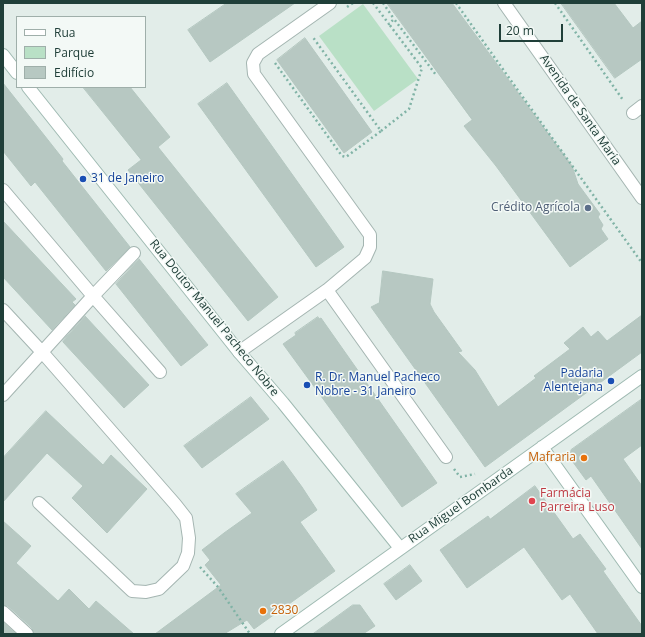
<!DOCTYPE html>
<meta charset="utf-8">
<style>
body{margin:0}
#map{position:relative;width:645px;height:637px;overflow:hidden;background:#e2ede9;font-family:"Open Sans",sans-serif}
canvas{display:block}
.frame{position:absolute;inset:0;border:4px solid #203f39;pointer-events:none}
.legend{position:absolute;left:16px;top:16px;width:130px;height:72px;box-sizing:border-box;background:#f3f9f6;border:1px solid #9fafaa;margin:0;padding:5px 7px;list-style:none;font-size:12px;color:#203f39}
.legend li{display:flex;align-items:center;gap:8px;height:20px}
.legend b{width:20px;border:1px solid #9fafaa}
.scale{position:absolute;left:499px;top:24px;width:64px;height:18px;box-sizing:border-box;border:2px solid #203f39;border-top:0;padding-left:5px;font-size:12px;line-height:14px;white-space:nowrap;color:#203f39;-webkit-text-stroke:3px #f3f9f6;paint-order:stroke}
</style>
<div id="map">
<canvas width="645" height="637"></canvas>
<div class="frame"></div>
<ul class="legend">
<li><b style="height:5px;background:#fff"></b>Rua</li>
<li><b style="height:11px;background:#b9e0c6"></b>Parque</li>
<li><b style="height:11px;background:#b7c8c2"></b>Edifício</li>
</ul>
<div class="scale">20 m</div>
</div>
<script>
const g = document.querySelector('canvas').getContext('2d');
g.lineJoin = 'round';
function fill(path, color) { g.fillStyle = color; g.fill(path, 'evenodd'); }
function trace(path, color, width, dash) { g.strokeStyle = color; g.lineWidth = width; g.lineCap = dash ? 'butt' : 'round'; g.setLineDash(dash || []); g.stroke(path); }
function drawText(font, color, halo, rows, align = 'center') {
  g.font = font + ' "Open Sans",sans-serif'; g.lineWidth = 3; g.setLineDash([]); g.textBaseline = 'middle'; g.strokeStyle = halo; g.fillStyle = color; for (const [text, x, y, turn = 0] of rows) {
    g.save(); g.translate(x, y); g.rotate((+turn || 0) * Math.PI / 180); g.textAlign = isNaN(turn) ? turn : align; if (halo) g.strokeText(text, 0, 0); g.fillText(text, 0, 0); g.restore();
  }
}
fill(new Path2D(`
 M 363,4 L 418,79 L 374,111 L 319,36 Z`), '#b9e0c6');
const building = new Path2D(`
 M 227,3 L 295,3 L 210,62 L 188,30 Z
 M 387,3 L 452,3 L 572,166 L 578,184 L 600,214 L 598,217 L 603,225 L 601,229 L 608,239 L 570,267 L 496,166 L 464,126 L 472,120 Z
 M 561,3 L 614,3 L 633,28 L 642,21 L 642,59 L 615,78 Z
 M 305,38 L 372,132 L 344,153 L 277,60 Z
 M 3,83 L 63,159 L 62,161 L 130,247 L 106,271 L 35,182 L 31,186 L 3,151 Z
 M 227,83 L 344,247 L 316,267 L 198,104 Z
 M 83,87 L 130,87 L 170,137 L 158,147 L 278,297 L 248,321 L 128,170 L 141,160 Z
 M 3,221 L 76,299 L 72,302 L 75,305 L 52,330 L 3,277 Z
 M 139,259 L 208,345 L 181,366 L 116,284 Z
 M 383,271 L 433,279 L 430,304 L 434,312 L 462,351 L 458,352 L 475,370 L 498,407 L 536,378 L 534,376 L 570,349 L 564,343 L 583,327 L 591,337 L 598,331 L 607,341 L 642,315 L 642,352 L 485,467 L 371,307 L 379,303 Z
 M 85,316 L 149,385 L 124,408 L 63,342 L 63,341 Z
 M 318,317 L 319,319 L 321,318 L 437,483 L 402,507 L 283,344 L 296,335 L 295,333 Z
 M 251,397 L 269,419 L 202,468 L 184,446 Z
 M 642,399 L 642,445 L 623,459 L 642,486 L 642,549 L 591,476 L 586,480 L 570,458 L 571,450 Z
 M 46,411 L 103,465 L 111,455 L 147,489 L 107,533 L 72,498 L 83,486 L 47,453 L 3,502 L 3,458 Z
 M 283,461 L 302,487 L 317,510 L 300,522 L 335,571 L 254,629 L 247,620 L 224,634 L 155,634 L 221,585 L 205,565 L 210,560 L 202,550 L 224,533 L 252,513 L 236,494 Z
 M 535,486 L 573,539 L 580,534 L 606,569 L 603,571 L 642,626 L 642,634 L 598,634 L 570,594 L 562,600 L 524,547 L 467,588 L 440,550 L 488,516 L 490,519 Z
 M 3,521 L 31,546 L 16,563 L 58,601 L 69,589 L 89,609 L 96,601 L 134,634 L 34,634 L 32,628 L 8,606 L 3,605 Z
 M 410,565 L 422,581 L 396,600 L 384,584 Z
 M 353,605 L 360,605 L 375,626 L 363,634 L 313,634 Z
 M 3,622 L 16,634 L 3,634 Z`);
fill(building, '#b7c8c2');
trace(building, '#b4c7c0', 1);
const street = new Path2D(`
 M 504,3 L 642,198
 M 633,113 L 642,106
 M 3,190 L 93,296 L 160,372
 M 327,290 L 446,457
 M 3,310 L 42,352 L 175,504 L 186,518 L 189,538 L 188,553 L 183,566 L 159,589 L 146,592 L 132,591 L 39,503
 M 239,352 L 327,290 L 365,258 L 370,247 L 370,235 L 254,74 L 253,63 L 258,54 L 330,3
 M 3,395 L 93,296 L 134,253
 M 3,612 L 27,634`);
const secondary = new Path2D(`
 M 3,55 L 17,73
 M 28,87 L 239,352 L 283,403 L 400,548
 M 542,447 L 642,587
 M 281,634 L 642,376`);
trace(street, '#a4b5b1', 14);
trace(secondary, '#9fbab2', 14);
trace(new Path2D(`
 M 373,3 L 389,24 L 394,19 L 436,75
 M 383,3 L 394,19
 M 456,3 L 507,75 L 642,263
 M 555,3 L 623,100
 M 347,7 L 353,3
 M 275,63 L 342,156 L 346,157 L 381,131 L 312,36
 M 381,131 L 409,109 L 422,68 L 389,24
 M 454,469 L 460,477 L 475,474
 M 200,567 L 218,587 L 250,634`), '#80b3a6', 2.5, [2, 3]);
trace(street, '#fff', 12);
trace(secondary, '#fff', 12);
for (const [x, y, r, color] of [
 [83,179,4,"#1a4fb4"],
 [588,208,4,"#5c6f8a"],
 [611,381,4,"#1a4fb4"],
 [307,385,4,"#1a4fb4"],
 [584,458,4,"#e8710a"],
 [532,501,4,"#e0444e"],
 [263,611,4,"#e8710a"]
]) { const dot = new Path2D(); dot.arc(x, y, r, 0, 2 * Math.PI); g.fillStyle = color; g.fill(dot); trace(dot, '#f3f9f6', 1.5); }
drawText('12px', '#203f39', '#f3f9f6', [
 ["Avenida de Santa Maria",580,110,55],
 ["Rua Doutor Manuel Pacheco Nobre",214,318,51],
 ["Rua Miguel Bombarda",461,505,-35]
]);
drawText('12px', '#164399', '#f3f9f6', [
 ["31 de Janeiro",91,179],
 ["Padaria",603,374,"right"],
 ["Alentejana",603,388,"right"],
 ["R. Dr. Manuel Pacheco",315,378],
 ["Nobre - 31 Janeiro",315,392]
], 'left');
drawText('12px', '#4e5e75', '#f3f9f6', [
 ["Crédito Agrícola",580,208]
], 'right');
drawText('12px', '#c56008', '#f3f9f6', [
 ["Mafraria",576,458],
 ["2830",271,611,"left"]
], 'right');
drawText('12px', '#be3a42', '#f3f9f6', [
 ["Farmácia",540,494],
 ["Parreira Luso",540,508]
], 'left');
</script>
